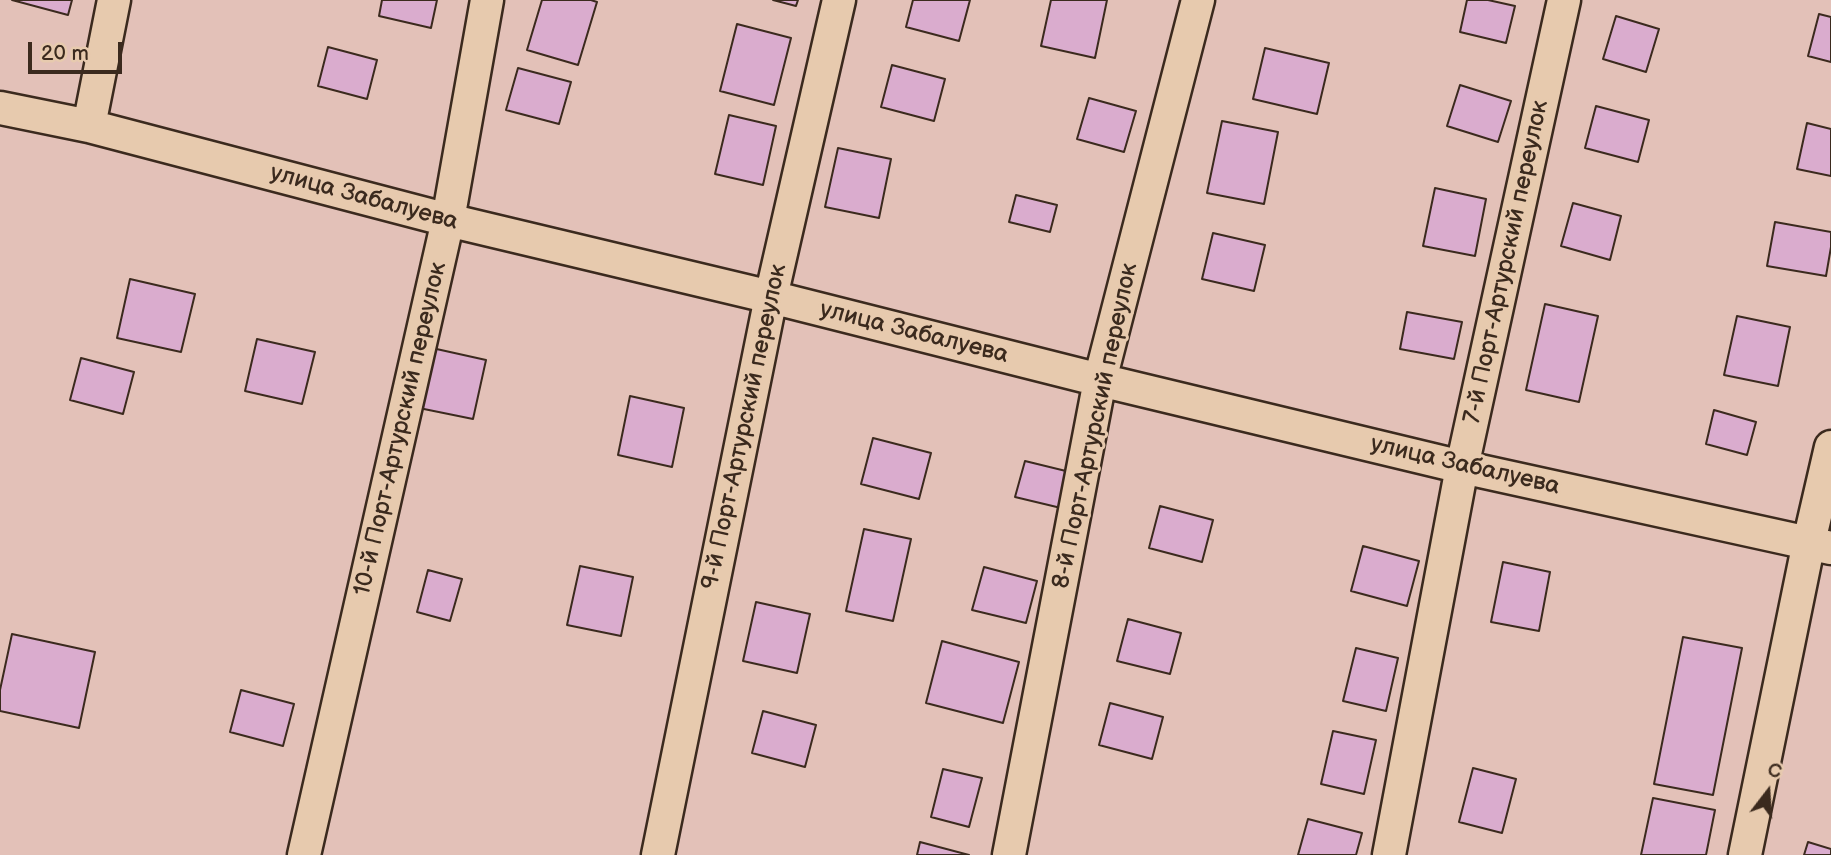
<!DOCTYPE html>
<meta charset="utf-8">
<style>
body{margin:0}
#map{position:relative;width:1831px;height:855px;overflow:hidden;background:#e3c1b8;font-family:"Balsamiq Sans",sans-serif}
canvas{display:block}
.north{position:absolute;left:1733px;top:757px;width:70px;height:70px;-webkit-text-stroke:5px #e7caae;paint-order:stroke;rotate:17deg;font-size:19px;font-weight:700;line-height:28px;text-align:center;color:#3b2a1e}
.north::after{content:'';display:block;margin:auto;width:24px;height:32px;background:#3b2a1e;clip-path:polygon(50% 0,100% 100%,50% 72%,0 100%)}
.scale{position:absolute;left:28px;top:42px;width:94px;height:32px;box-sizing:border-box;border:4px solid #3b2a1e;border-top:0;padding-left:9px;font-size:21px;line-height:24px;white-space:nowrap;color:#3b2a1e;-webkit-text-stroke:5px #e7caae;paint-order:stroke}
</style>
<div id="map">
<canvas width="1831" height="855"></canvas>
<div class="north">С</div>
<div class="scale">20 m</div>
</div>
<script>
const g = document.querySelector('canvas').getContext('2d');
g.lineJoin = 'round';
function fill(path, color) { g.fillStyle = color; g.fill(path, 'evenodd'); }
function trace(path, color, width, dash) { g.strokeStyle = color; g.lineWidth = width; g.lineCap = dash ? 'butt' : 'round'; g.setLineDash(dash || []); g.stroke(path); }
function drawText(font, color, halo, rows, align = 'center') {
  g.font = font + ' "Balsamiq Sans",sans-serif'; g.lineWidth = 6; g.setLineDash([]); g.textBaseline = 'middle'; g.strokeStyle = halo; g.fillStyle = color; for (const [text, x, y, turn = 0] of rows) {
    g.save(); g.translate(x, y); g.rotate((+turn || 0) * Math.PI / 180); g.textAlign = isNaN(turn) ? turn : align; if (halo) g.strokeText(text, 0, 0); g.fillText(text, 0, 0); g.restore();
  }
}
const building = new Path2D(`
 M 12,0 L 72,0 L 68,15 Z
 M 382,0 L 437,0 L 431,28 L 379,16 Z
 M 542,0 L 591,0 L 597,2 L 578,65 L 527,50 Z
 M 773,0 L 798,0 L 796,6 Z
 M 913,0 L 970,0 L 959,41 L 906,27 Z
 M 1051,0 L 1107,0 L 1095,58 L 1041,46 Z
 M 1467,0 L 1488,0 L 1515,6 L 1506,43 L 1460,32 Z
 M 1819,14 L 1831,17 L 1831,62 L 1808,56 Z
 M 1616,16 L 1659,29 L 1646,72 L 1603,59 Z
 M 737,24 L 791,38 L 774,105 L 720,91 Z
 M 328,47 L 377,60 L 367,99 L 318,86 Z
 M 1265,48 L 1329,63 L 1317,114 L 1253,99 Z
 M 892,65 L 945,79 L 934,121 L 881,107 Z
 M 518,68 L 571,82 L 559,124 L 506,110 Z
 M 1460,85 L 1511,101 L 1498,142 L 1447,126 Z
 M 1089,98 L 1136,111 L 1124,152 L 1077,139 Z
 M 1596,106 L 1649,120 L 1638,162 L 1585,148 Z
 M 729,115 L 776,126 L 763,185 L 715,174 Z
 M 1222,121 L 1278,132 L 1264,204 L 1207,193 Z
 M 1807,123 L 1831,129 L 1831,176 L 1797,169 Z
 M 838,148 L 891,159 L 879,218 L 825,207 Z
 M 1435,188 L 1486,199 L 1475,256 L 1423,246 Z
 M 1016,195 L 1057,205 L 1050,232 L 1009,222 Z
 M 1573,203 L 1621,216 L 1610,260 L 1561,246 Z
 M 1775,222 L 1831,232 L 1831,247 L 1826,276 L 1767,266 Z
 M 1213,233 L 1265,245 L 1254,291 L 1202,279 Z
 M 130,279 L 195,294 L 181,352 L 117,338 Z
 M 1545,304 L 1598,316 L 1579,402 L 1526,390 Z
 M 1407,312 L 1462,322 L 1454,359 L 1400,349 Z
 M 1737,316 L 1790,327 L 1778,386 L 1724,375 Z
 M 257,339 L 315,352 L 302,404 L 245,391 Z
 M 432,348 L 486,360 L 473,419 L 419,408 Z
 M 81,358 L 134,372 L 123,414 L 70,400 Z
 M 630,396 L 684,408 L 672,467 L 618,455 Z
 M 1714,410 L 1756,422 L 1747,455 L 1706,444 Z
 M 873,438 L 931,453 L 919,499 L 861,484 Z
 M 1025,461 L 1070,472 L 1061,508 L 1015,497 Z
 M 1160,506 L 1213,520 L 1202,562 L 1149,548 Z
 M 864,529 L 911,539 L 893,621 L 846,611 Z
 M 1363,546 L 1419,561 L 1407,606 L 1351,591 Z
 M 1503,562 L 1550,572 L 1539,631 L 1491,622 Z
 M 580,566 L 633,577 L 621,636 L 567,625 Z
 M 984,567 L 1037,581 L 1026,623 L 972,610 Z
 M 428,570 L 462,579 L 450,621 L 417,612 Z
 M 756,602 L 810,614 L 797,673 L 743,661 Z
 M 1128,619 L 1181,633 L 1170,674 L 1117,661 Z
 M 12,634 L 95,652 L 79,728 L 0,711 L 0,690 Z
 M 1683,637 L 1742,648 L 1713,795 L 1654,784 Z
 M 942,641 L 1019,662 L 1003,723 L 926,703 Z
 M 1356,648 L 1398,658 L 1386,711 L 1343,701 Z
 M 241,690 L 294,704 L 283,746 L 230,732 Z
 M 1110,703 L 1163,717 L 1152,759 L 1099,745 Z
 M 763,711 L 816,725 L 805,767 L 752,753 Z
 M 1333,731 L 1376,740 L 1364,794 L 1321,784 Z
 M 1473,768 L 1516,779 L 1502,833 L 1459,822 Z
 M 943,769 L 982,778 L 969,827 L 931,817 Z
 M 1653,798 L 1715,810 L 1706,855 L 1641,855 Z
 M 1308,819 L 1362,833 L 1356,855 L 1298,855 Z
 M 920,842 L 969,855 L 917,855 Z
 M 1808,842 L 1831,849 L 1831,855 L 1804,855 Z`);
fill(building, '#daacce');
trace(building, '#3b2a1e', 2);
const street = new Path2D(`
 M 0,108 L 89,126 L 448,220 L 771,297 L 1100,380 L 1462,467 L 1831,548
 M 89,126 L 114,0
 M 304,855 L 448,220 L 487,0
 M 658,855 L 771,297 L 839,0
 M 1009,855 L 1100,380 L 1198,0
 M 1389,855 L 1462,467 L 1564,0
 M 1745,855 L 1809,542 L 1831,447`);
trace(street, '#3b2a1e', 37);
trace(street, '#e7caae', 32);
drawText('24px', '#3b2a1e', '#e7caae', [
 ["улица Забалуева",364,198,15],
 ["7-й Порт-Артурский переулок",1507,262,-78],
 ["улица Забалуева",914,333,14],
 ["8-й Порт-Артурский переулок",1096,426,-78],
 ["9-й Порт-Артурский переулок",745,427,-78],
 ["10-й Порт-Артурский переулок",401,429,-77],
 ["улица Забалуева",1465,466,13]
]);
</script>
